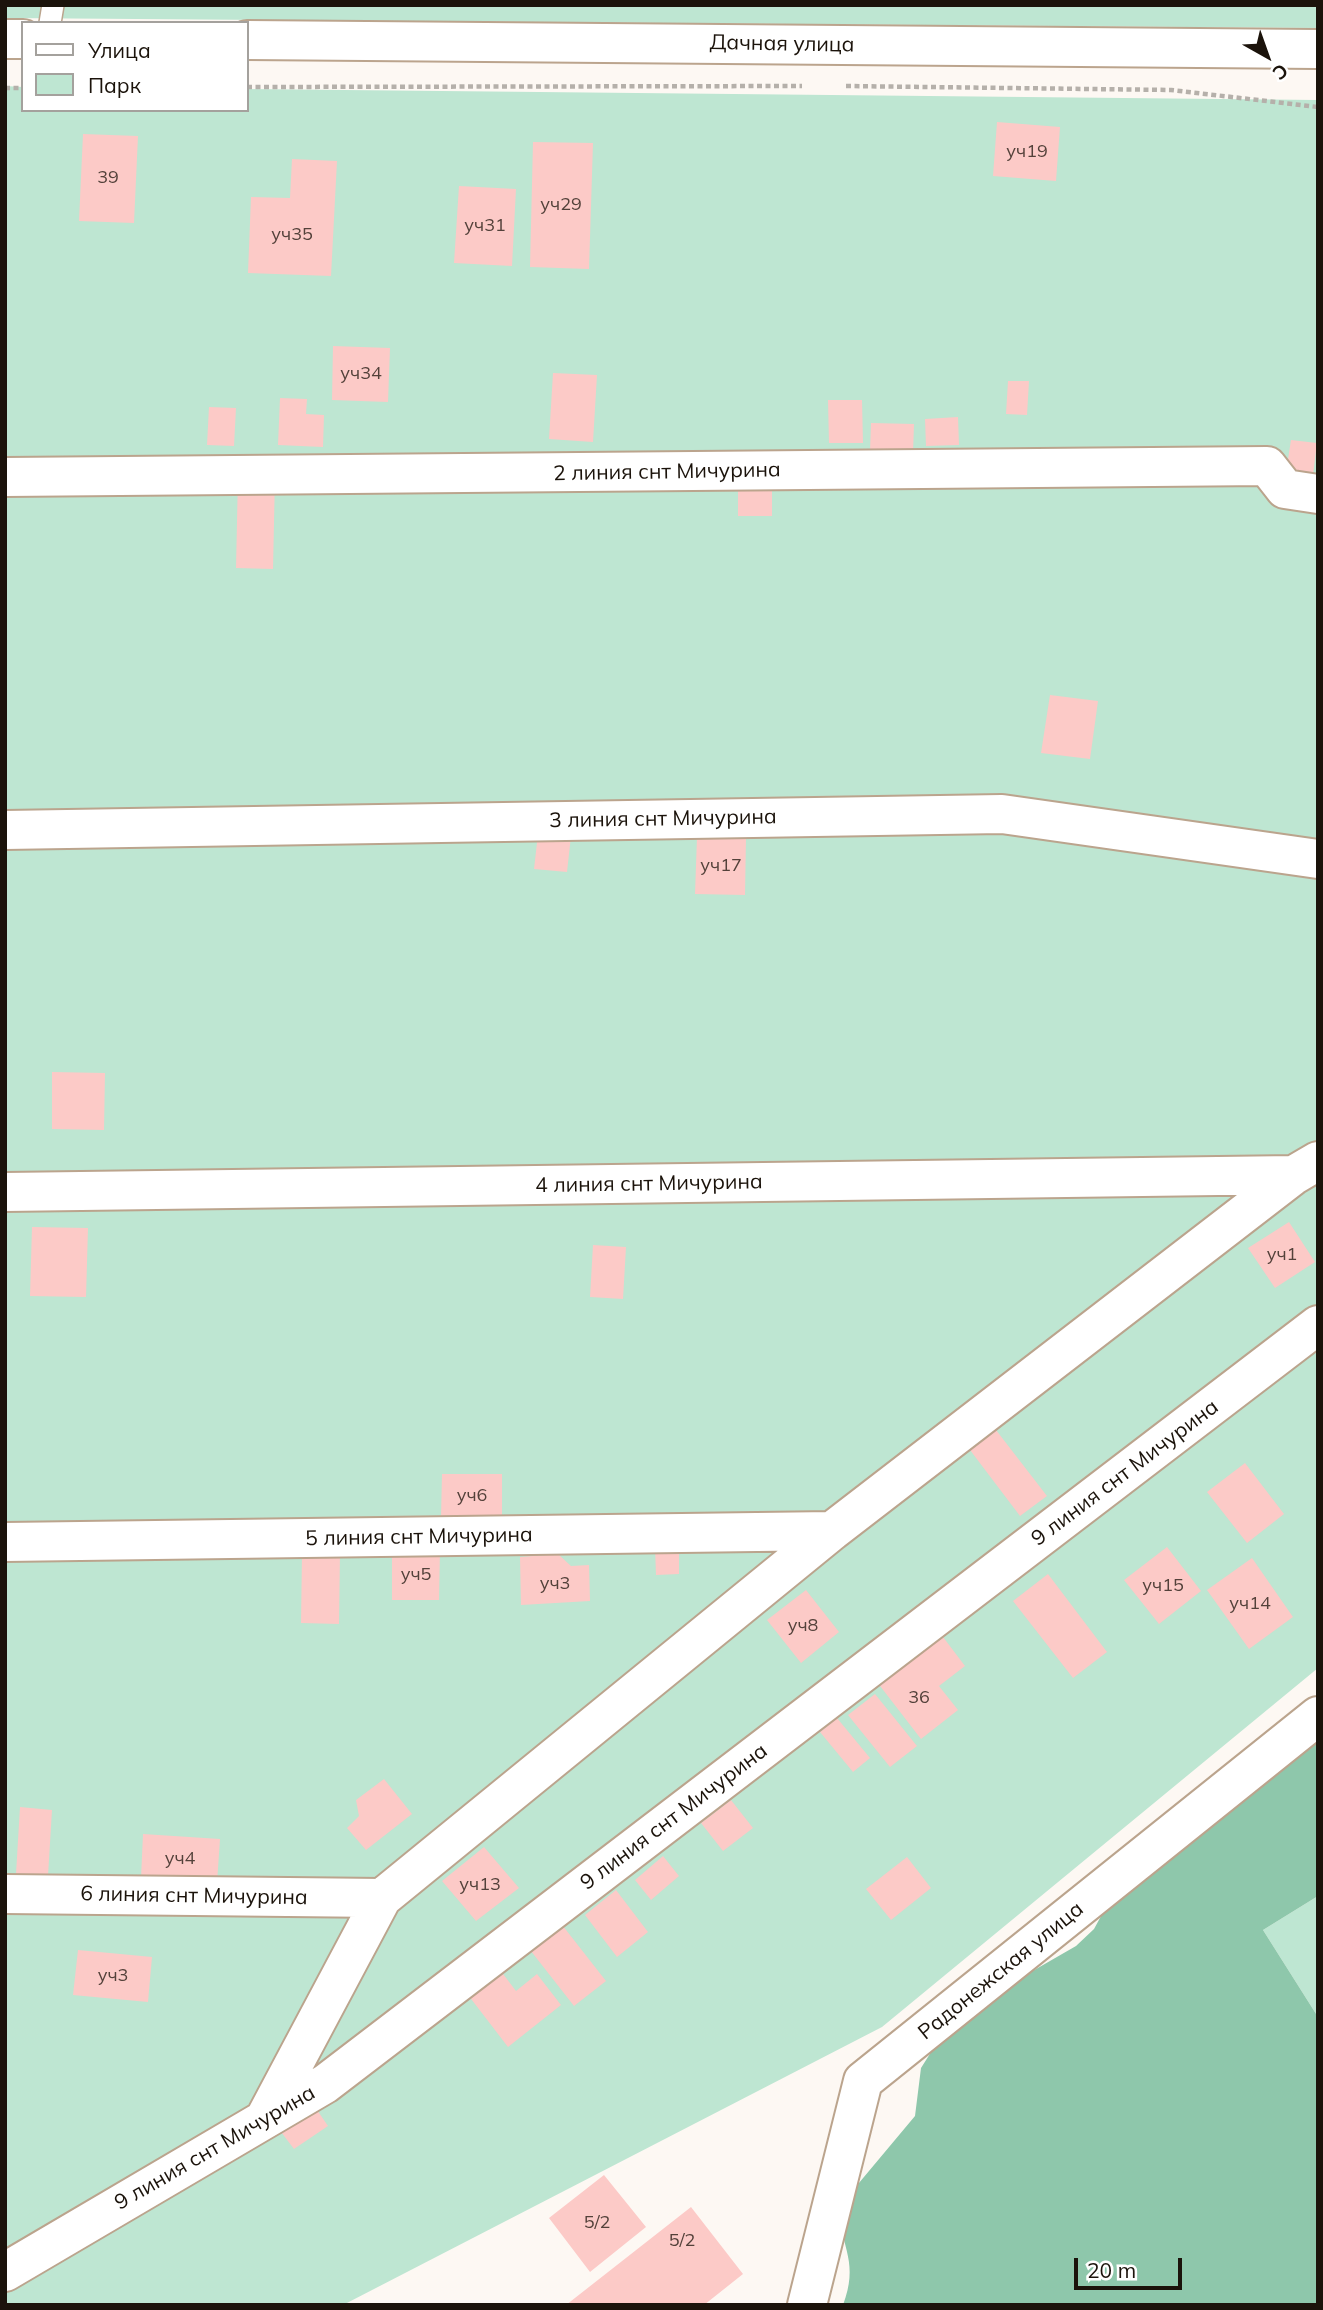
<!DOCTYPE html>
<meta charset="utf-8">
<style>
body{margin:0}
#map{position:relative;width:1323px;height:2310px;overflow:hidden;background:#fdf8f3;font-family:Mulish,sans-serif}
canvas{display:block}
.frame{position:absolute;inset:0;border:7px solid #1b130b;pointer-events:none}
.legend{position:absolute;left:21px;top:21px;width:228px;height:91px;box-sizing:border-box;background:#fff;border:2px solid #a4a19d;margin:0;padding:9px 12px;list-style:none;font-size:21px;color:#1b130b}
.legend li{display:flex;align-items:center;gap:14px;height:35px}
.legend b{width:35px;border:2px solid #a4a19d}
.north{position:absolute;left:1232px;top:21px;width:70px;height:70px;-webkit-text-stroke:5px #fff;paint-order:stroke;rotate:140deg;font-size:19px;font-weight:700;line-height:28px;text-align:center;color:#1b130b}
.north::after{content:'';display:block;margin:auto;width:24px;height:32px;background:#1b130b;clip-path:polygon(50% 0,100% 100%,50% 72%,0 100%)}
.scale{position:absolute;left:1074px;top:2258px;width:108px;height:32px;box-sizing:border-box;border:4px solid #1b130b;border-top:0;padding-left:9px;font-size:21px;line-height:24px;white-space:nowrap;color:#1b130b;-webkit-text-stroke:5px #fff;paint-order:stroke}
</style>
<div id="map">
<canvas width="1323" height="2310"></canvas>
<div class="frame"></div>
<ul class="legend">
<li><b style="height:9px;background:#fff"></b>Улица</li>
<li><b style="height:19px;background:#bee6d2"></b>Парк</li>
</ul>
<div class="north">С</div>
<div class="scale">20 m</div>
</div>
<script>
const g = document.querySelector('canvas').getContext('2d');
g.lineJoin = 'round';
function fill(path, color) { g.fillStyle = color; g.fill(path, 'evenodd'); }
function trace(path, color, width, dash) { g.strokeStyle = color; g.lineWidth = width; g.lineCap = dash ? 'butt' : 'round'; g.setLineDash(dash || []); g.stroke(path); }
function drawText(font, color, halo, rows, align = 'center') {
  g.font = font + ' Mulish,sans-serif'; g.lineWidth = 7; g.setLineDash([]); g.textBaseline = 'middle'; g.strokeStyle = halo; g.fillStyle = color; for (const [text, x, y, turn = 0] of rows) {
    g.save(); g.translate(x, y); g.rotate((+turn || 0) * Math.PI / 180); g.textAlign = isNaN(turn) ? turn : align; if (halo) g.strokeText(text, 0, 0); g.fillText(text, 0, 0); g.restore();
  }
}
fill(new Path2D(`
 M 5,5 L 1318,5 L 1318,28 L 5,18 Z
 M 5,86 L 23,87 L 23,110 L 247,110 L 247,89 L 1318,100 L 1318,1668 L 882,2027 L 343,2305 L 5,2305 Z
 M 1318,1896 L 1318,2017 L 1263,1930 Z`), '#bee6d2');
fill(new Path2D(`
 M 1318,1739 L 1318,1896 L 1263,1930 L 1318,2017 L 1318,2305 L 843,2305 C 859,2263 842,2249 838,2208 L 915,2116 L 921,2068 L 933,2049 L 1010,1984 L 1076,1946 L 1094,1929 L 1106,1907 Z`), '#8ec7ab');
fill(new Path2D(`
 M 997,122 L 1060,127 L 1056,181 L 993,176 Z
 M 83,134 L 138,136 L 134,223 L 79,221 Z
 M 533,142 L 593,143 L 589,269 L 530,267 Z
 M 292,159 L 337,161 L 331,276 L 248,273 L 251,197 L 290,198 Z
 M 459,186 L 516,189 L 512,266 L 454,263 Z
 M 333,346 L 390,348 L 388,402 L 332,400 Z
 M 553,373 L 597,375 L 593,442 L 549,439 Z
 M 1008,381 L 1029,381 L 1027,415 L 1006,414 Z
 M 280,398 L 307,399 L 306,414 L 324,415 L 323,447 L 278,445 Z
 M 828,400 L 862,400 L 863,443 L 829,443 Z
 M 209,407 L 236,408 L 234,446 L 207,445 Z
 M 958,417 L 959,445 L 926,446 L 925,419 Z
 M 871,423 L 914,424 L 913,453 L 870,452 Z
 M 1291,440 L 1317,443 L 1313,475 L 1286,472 Z
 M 238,475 L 275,476 L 273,569 L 236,568 Z
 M 738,485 L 772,486 L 772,516 L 738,516 Z
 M 1050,695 L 1098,701 L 1090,759 L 1041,753 Z
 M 538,834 L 571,836 L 567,872 L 534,869 Z
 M 697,837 L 746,838 L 745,895 L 695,894 Z
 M 52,1072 L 105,1073 L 104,1130 L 52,1129 Z
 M 1289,1222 L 1315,1262 L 1275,1288 L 1248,1248 Z
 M 32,1227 L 88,1228 L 86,1297 L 30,1296 Z
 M 593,1245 L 626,1247 L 623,1299 L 590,1297 Z
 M 996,1430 L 1047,1496 L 1020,1516 L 970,1450 Z
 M 1245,1463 L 1284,1514 L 1247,1543 L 1207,1492 Z
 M 442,1474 L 502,1474 L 502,1517 L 441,1517 Z
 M 392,1546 L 440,1549 L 439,1600 L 392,1600 Z
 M 679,1546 L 679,1574 L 656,1575 L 655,1547 Z
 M 1167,1547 L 1201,1591 L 1159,1624 L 1124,1580 Z
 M 302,1553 L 340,1553 L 339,1624 L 301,1623 Z
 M 558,1554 L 571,1566 L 589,1565 L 590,1601 L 521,1605 L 520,1557 Z
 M 1252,1558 L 1293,1617 L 1249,1649 L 1207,1590 Z
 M 1048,1574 L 1107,1652 L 1073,1678 L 1013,1601 Z
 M 806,1590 L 839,1632 L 801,1663 L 767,1620 Z
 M 940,1633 L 965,1666 L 939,1686 L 958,1710 L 921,1739 L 877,1682 Z
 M 875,1694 L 917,1746 L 890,1767 L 848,1715 Z
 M 837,1718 L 870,1758 L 853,1772 L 820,1732 Z
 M 384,1779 L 412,1814 L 366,1850 L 347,1828 L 359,1816 L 356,1800 Z
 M 731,1800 L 753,1828 L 723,1851 L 701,1823 Z
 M 20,1807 L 52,1810 L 48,1876 L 16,1874 Z
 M 143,1834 L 220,1839 L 217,1883 L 141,1878 Z
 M 484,1847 L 519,1888 L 476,1921 L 442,1881 Z
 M 663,1856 L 679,1876 L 651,1900 L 635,1880 Z
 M 907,1857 L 931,1888 L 891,1920 L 866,1889 Z
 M 616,1890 L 648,1932 L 617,1957 L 585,1915 Z
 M 559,1921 L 606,1981 L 574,2006 L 527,1946 Z
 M 78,1950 L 152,1957 L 148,2002 L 73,1995 Z
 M 497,1966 L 516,1991 L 537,1974 L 561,2005 L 508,2047 L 465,1991 Z
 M 311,2101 L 328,2126 L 294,2149 L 275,2124 Z
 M 604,2175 L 646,2227 L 590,2272 L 549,2218 Z
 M 691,2207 L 743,2274 L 704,2305 L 566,2305 Z`), '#fccac7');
const service = new Path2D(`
 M 50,23 L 53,5`);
const minor = new Path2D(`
 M 5,39 L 23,39
 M 247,40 L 1318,49
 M 5,477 L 1267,466 L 1285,489 L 1318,494
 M 5,830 L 1002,814 L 1318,859
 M 5,1192 L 1294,1175
 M 5,1542 L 832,1531
 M 5,1894 L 382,1898
 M 265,2118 L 382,1898 L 832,1531 L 1294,1175 L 1318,1161
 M 5,2272 L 325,2084 L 1318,1325
 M 807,2305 L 863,2081 L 1318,1716`);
trace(service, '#bba48d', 24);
trace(minor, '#bba48d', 42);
trace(new Path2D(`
 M 846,86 L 1171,90 L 1318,107
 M 247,87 L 802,86
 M 5,88 L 23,88`), '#b5b0aa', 4.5, [5, 3.5]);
trace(service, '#fff', 21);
trace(minor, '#fff', 38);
drawText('18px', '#53413a', null, [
 ["уч19",1027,152],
 ["39",108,178],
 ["уч29",561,205],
 ["уч31",485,226],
 ["уч35",292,235],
 ["уч34",361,374],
 ["уч17",721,866],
 ["уч1",1282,1255],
 ["уч6",472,1496],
 ["уч5",416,1575],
 ["уч3",555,1584],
 ["уч15",1163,1586],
 ["уч14",1250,1604],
 ["уч8",803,1626],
 ["36",919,1698],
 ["уч4",180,1859],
 ["уч13",480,1885],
 ["уч3",113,1976],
 ["5/2",597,2223],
 ["5/2",682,2241]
]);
drawText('21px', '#1b130b', '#fff', [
 ["Дачная улица",782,44,1],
 ["2 линия снт Мичурина",667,472,-1],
 ["3 линия снт Мичурина",663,819,-1],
 ["4 линия снт Мичурина",649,1184,-1],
 ["9 линия снт Мичурина",1125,1473,-37],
 ["5 линия снт Мичурина",419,1537,-1],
 ["9 линия снт Мичурина",674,1817,-37],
 ["6 линия снт Мичурина",194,1896,1],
 ["Радонежская улица",1001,1971,-39],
 ["9 линия снт Мичурина",215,2148,-30]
]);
</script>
